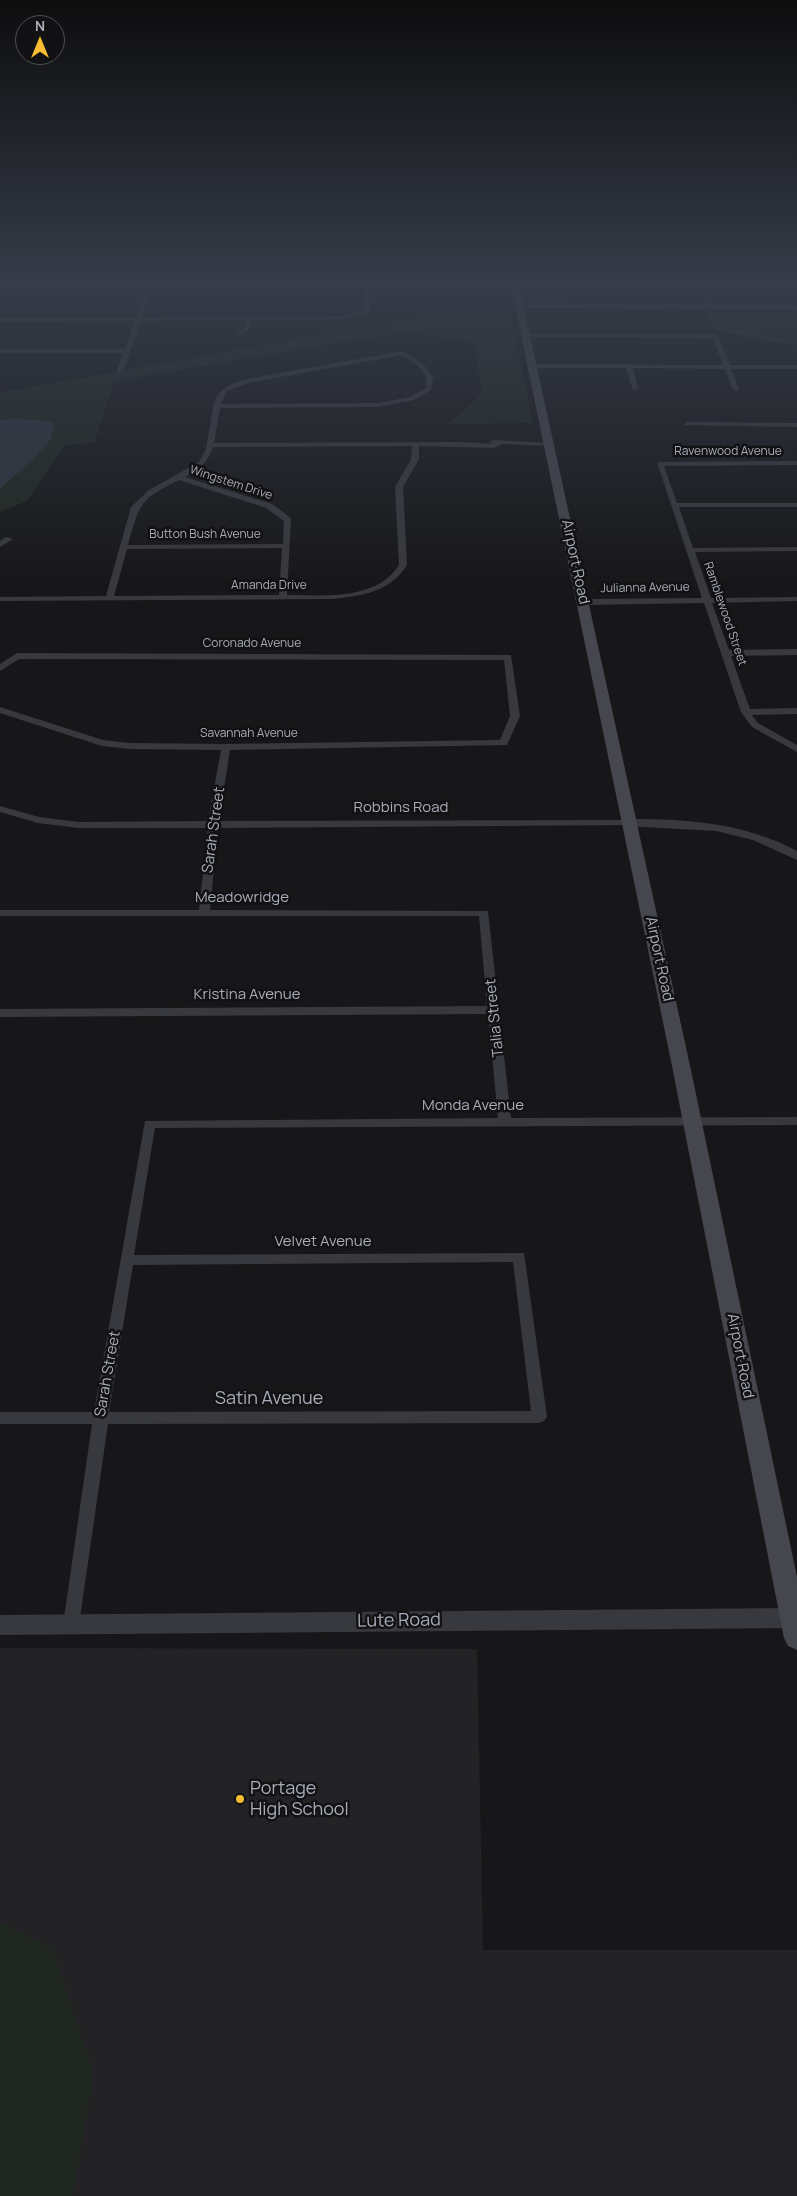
<!DOCTYPE html>
<style>
body{margin:0}
#map{position:relative;width:797px;height:2196px;overflow:hidden;background:#171719;font-family:Manrope,sans-serif}
canvas{display:block}
.north{position:absolute;left:15px;top:15px;width:50px;height:50px;box-sizing:border-box;background:#121214;border:1px solid #4e5056;border-radius:50%;rotate:0deg;font-size:14px;font-weight:700;line-height:20px;text-align:center;color:#a9adb9}
.north::after{content:'';display:block;margin:auto;width:18px;height:22px;background:#f8bc30;clip-path:polygon(50% 0,100% 100%,50% 72%,0 100%)}
</style>
<div id="map">
<canvas width="797" height="2196"></canvas>
<div class="north">N</div>
</div>
<script>
const g = document.querySelector('canvas').getContext('2d');
g.lineJoin = 'round';
function fill(path, color) { g.fillStyle = color; g.fill(path, 'evenodd'); }
function trace(path, color, width, dash) { g.strokeStyle = color; g.lineWidth = width; g.lineCap = dash ? 'butt' : 'round'; g.setLineDash(dash || []); g.stroke(path); }
function drawText(font, color, halo, rows, align = 'center') {
  g.font = font + ' Manrope,sans-serif'; g.lineWidth = 5; g.setLineDash([]); g.textBaseline = 'middle'; g.strokeStyle = halo; g.fillStyle = color; for (const [text, x, y, turn = 0] of rows) {
    g.save(); g.translate(x, y); g.rotate((+turn || 0) * Math.PI / 180); g.textAlign = isNaN(turn) ? turn : align; if (halo) g.strokeText(text, 0, 0); g.fillText(text, 0, 0); g.restore();
  }
}
fill(new Path2D(`
 M 0,1648 L 477,1649 L 483,1950 L 797,1950 L 797,2196 L 0,2196 Z`), '#232326');
fill(new Path2D(`
 M 612,281 L 659,281 L 529,305 L 527,297 Z
 M 711,281 L 797,281 L 797,288 L 715,289 Z
 M 510,311 L 533,423 L 448,424 L 482,394 L 475,343 L 408,331 L 114,381 L 94,443 L 65,445 L 27,501 L 0,512 L 0,393 L 437,313 Z
 M 797,311 L 797,345 L 740,336 L 709,325 L 703,313 Z
 M 0,1923 L 53,1948 L 94,2072 L 73,2196 L 0,2196 Z`), '#1f2720');
fill(new Path2D(`
 M 12,418 L 54,422 L 51,439 L 32,460 L 0,489 L 0,421 Z`), '#2c353e');
trace(new Path2D(`
 M 716,281 C 701,295 711,312 716,328 L 797,344`), '#2c353e', 2);
fill(new Path2D(`
 M 149,281 L 155,281 L 153,285 L 516,286 L 519,288 L 516,290 L 370,289 L 370,310 C 357,325 275,320 252,320 L 249,330 L 239,335 L 236,333 L 244,328 L 246,320 L 141,321 L 123,371 L 120,373 L 117,371 L 123,353 L 0,353 L 0,349 L 125,349 L 135,321 L 0,322 L 0,318 L 136,317 L 147,288 L 0,288 L 0,284 L 148,285 ZM 152,288 L 364,289 L 364,310 L 345,316 L 142,317 Z
 M 520,305 L 797,305 L 797,309 L 518,308 Z
 M 526,334 L 715,334 L 718,336 L 730,365 L 797,365 L 797,369 L 731,369 L 739,389 L 736,391 L 733,389 L 725,369 L 633,368 L 638,388 L 635,390 L 632,388 L 626,368 L 533,368 L 530,366 L 533,364 L 723,365 L 713,338 L 524,337 Z
 M 403,351 L 425,366 L 433,377 L 431,390 L 414,400 L 378,407 L 220,408 L 214,443 L 463,442 L 492,444 L 490,442 L 493,440 L 552,443 L 554,444 L 550,446 L 502,444 L 494,448 L 419,446 L 419,459 L 403,487 L 407,565 C 390,592 362,596 332,599 L 0,601 L 0,597 L 106,596 L 131,507 L 149,490 L 199,462 L 206,449 L 214,402 C 221,387 232,383 247,379 ZM 402,355 C 414,363 430,371 426,388 L 410,397 L 378,403 L 221,404 L 227,391 L 248,383 ZM 412,446 L 411,459 L 395,487 L 399,565 C 376,601 324,595 287,595 L 291,518 L 272,504 L 185,477 C 198,470 209,462 213,447 ZM 179,480 L 266,508 L 284,521 L 283,544 L 128,545 C 140,503 139,500 179,480 ZM 282,548 L 279,595 L 114,596 L 127,549 Z
 M 687,422 L 797,423 L 797,427 L 685,425 L 684,424 Z
 M 797,461 L 797,465 L 664,466 L 677,503 L 797,503 L 797,507 L 679,507 L 693,548 L 797,547 L 797,551 L 695,552 L 711,598 L 797,597 L 797,601 L 712,603 L 729,650 L 797,649 L 797,655 L 731,656 L 750,709 L 797,708 L 797,714 L 752,715 L 758,723 L 797,745 L 797,752 L 752,727 L 741,712 L 704,603 L 584,605 L 580,602 L 584,599 L 702,598 L 657,462 Z
 M 6,537 L 13,539 L 0,547 L 0,541 Z
 M 17,653 L 511,655 L 520,716 L 507,745 L 230,750 L 219,821 L 630,820 L 635,823 L 634,825 L 218,828 L 210,910 L 488,911 L 511,1118 L 797,1117 L 797,1125 L 155,1128 L 134,1255 L 524,1253 L 547,1417 L 544,1421 L 539,1423 L 108,1424 L 79,1625 L 77,1630 L 71,1633 L 65,1630 L 63,1625 L 92,1424 L 0,1424 L 0,1412 L 94,1412 L 145,1121 L 498,1118 L 488,1014 L 0,1017 L 0,1009 L 487,1006 L 479,916 L 0,916 L 0,910 L 199,910 L 208,828 L 78,828 L 38,823 L 0,812 L 0,806 L 39,817 L 78,822 L 208,821 L 221,750 L 129,749 L 102,746 L 0,713 L 0,707 L 103,740 L 129,743 L 226,744 L 500,740 L 510,716 L 504,660 L 19,659 L 0,671 L 0,664 ZM 513,1262 L 531,1411 L 109,1412 L 133,1265 Z`), '#38393e');
fill(new Path2D(`
 M 630,819 C 688,819 745,823 797,851 L 797,860 L 753,840 L 716,831 L 625,826 L 623,823 Z
 M 793,1608 L 797,1610 L 797,1626 L 793,1628 L 0,1635 L 0,1615 Z`), '#38393e');
fill(new Path2D(`
 M 510,281 L 518,281 L 689,1061 L 797,1577 L 797,1650 L 788,1646 L 784,1638 L 671,1061 Z`), '#46474e');
const sky = g.createLinearGradient(0, 0, 0, 589);
sky.addColorStop(0, '#0d0d0e');
sky.addColorStop(0.48, '#363c49');
sky.addColorStop(1, '#363c4900');
g.fillStyle = sky;
g.fillRect(0, 0, 797, 589);
for (const [x, y, r, color] of [
 [240,1799,5,"#f8bc30"]
]) { const dot = new Path2D(); dot.arc(x, y, r, 0, 2 * Math.PI); g.fillStyle = color; g.fill(dot); trace(dot, '#121214', 2); }
drawText('12px', '#a9adb9', '#121214', [
 ["Ravenwood Avenue",728,452],
 ["Wingstem Drive",231,483,18],
 ["Button Bush Avenue",205,535],
 ["Amanda Drive",269,586],
 ["Julianna Avenue",645,588,-1],
 ["Ramblewood Street",725,614,71],
 ["Coronado Avenue",252,644],
 ["Savannah Avenue",249,734]
]);
drawText('15px', '#a9adb9', '#121214', [
 ["Airport Road",575,562,78],
 ["Robbins Road",401,808],
 ["Sarah Street",214,830,-82],
 ["Meadowridge",242,898],
 ["Airport Road",659,959,78],
 ["Kristina Avenue",247,995],
 ["Talia Street",495,1018,-96],
 ["Monda Avenue",473,1106],
 ["Velvet Avenue",323,1242],
 ["Airport Road",740,1356,79],
 ["Sarah Street",108,1374,-80]
]);
drawText('18px', '#a9adb9', '#121214', [
 ["Satin Avenue",269,1399],
 ["Lute Road",399,1621,-1]
]);
drawText('18px', '#a9adb9', '#121214', [
 ["Portage",250,1789],
 ["High School",250,1810]
], 'left');
</script>
